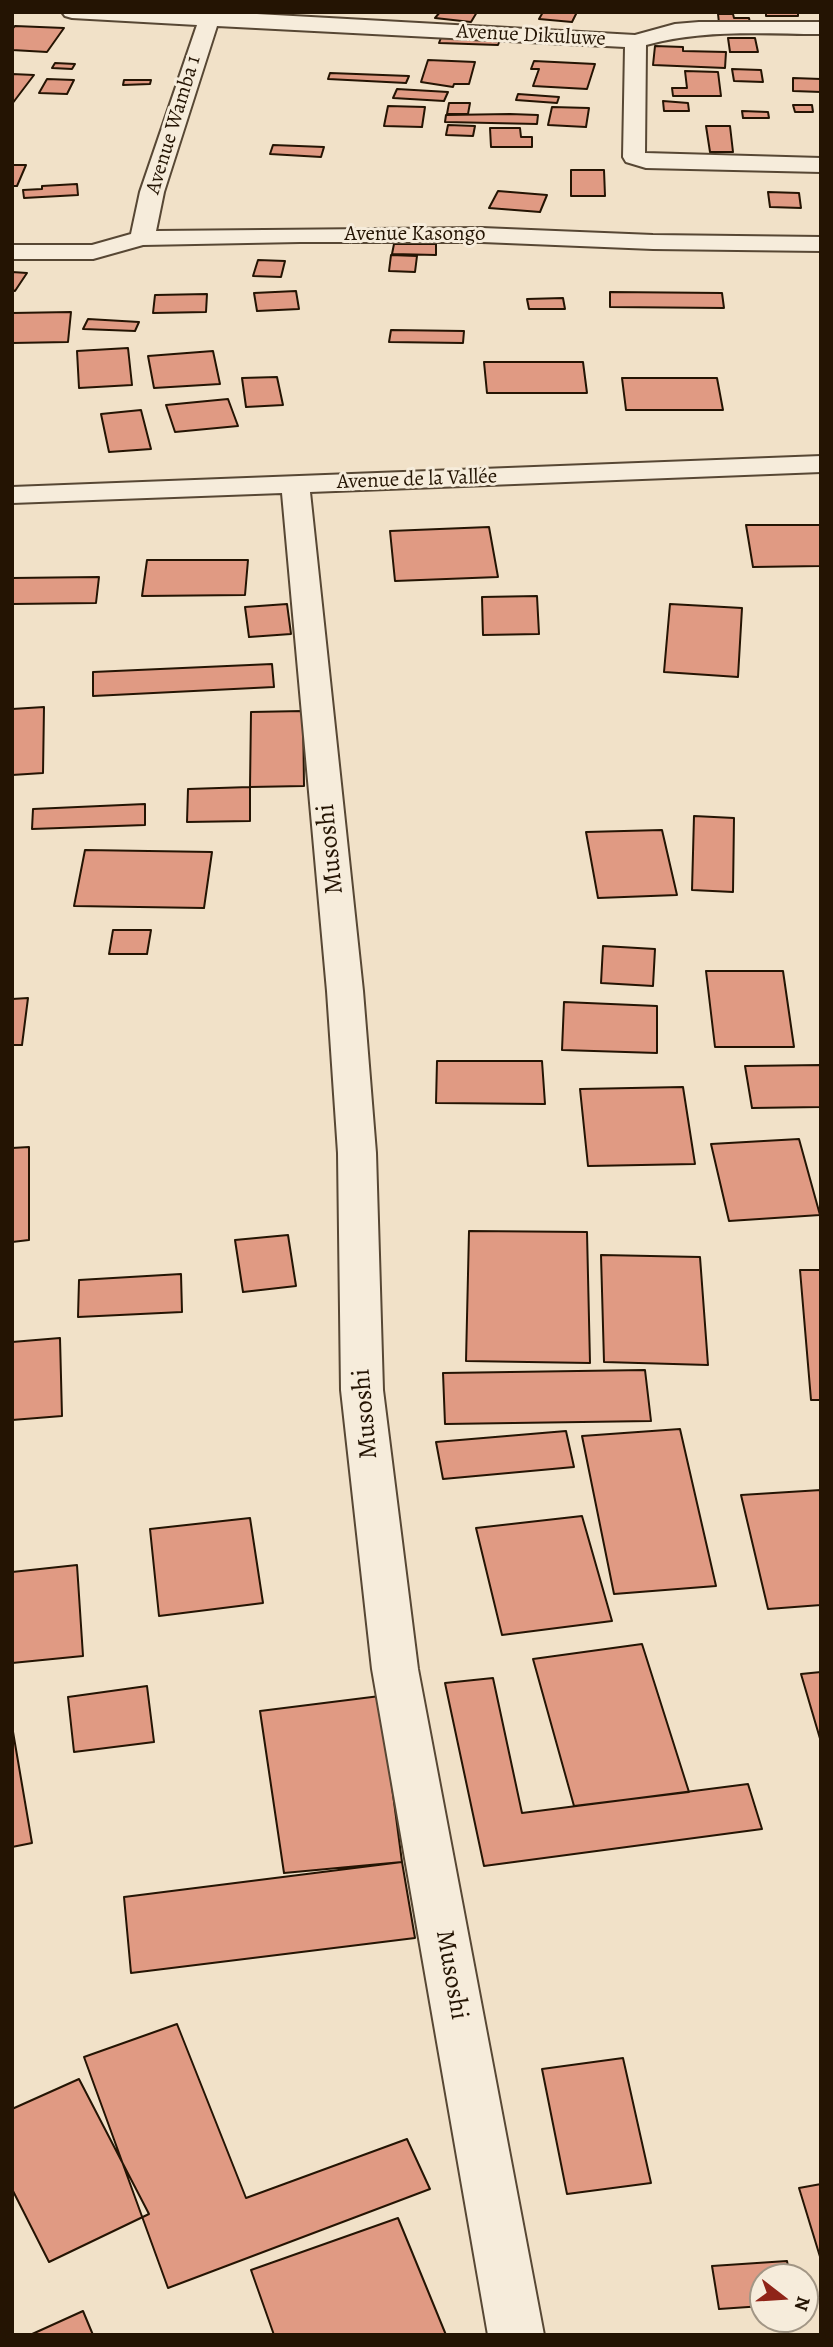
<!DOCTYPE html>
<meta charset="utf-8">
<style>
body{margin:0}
#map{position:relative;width:833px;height:2347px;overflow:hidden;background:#f1e1c8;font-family:Alegreya,serif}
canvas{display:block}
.frame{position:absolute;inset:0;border:14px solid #241403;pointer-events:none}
.north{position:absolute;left:749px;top:2263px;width:70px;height:70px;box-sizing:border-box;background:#f6ecdb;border:2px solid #a29685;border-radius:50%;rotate:107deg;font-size:19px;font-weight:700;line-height:28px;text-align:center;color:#241403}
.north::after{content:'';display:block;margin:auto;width:24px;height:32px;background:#8f2418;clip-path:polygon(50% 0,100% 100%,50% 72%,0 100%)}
</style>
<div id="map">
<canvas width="833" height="2347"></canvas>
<div class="frame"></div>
<div class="north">N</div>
</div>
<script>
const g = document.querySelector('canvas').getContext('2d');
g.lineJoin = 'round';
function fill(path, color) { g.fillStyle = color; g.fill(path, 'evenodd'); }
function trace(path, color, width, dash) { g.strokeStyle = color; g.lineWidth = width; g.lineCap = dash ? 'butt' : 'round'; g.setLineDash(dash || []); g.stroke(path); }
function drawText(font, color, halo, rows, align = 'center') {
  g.font = font + ' Alegreya,serif'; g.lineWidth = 6; g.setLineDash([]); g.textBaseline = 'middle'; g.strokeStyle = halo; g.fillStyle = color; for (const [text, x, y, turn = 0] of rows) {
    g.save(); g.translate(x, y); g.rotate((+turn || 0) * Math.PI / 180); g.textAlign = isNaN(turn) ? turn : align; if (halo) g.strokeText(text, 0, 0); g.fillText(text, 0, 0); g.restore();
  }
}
const building = new Path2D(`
 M 440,12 L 477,12 L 471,22 L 435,18 Z
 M 543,12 L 577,12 L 572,22 L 539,19 Z
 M 766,12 L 798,12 L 798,16 L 766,16 Z
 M 718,14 L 733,14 L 734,18 L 749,18 L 750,23 L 719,23 Z
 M 15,26 L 64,28 L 47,52 L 12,50 L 12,29 Z
 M 442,35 L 501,37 L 498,45 L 439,43 Z
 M 728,38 L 755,38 L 758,52 L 730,52 Z
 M 655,46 L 683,47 L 683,51 L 726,52 L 725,68 L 653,65 Z
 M 428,60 L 475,62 L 469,84 L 454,84 L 453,87 L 421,82 Z
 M 534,61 L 595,64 L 587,89 L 533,86 L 539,69 L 531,69 Z
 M 55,63 L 75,64 L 72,69 L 52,68 Z
 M 732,69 L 761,70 L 763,82 L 734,81 Z
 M 685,71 L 718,72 L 721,96 L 673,96 L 672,88 L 687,88 Z
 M 330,73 L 409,76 L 406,83 L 328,79 Z
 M 12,74 L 34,75 L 12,104 Z
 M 793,78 L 821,79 L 821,92 L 793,91 Z
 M 47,79 L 74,80 L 67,94 L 39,93 Z
 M 124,80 L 151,80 L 150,84 L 123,85 Z
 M 397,89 L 448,92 L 444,101 L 393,98 Z
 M 518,94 L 559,97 L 557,103 L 516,100 Z
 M 663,101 L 688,103 L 689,111 L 664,111 Z
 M 449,103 L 470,103 L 468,114 L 447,114 Z
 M 793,105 L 812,105 L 813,112 L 795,112 Z
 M 388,106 L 425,107 L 422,127 L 384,126 Z
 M 552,107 L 589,108 L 586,127 L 548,125 Z
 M 742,111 L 768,112 L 769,118 L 743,118 Z
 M 510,114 L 538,115 L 537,124 L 445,122 L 446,115 Z
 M 448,125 L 475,126 L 473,136 L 446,135 Z
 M 706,126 L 730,126 L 733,152 L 710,152 Z
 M 490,128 L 520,128 L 521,137 L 532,137 L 532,147 L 491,147 Z
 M 273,145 L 324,147 L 321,157 L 270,154 Z
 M 12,165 L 26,165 L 17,186 L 12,186 Z
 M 571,170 L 604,170 L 605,196 L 571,196 Z
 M 77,184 L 78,195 L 24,198 L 23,190 L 42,189 L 42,186 Z
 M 498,191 L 547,195 L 540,212 L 489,208 Z
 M 768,192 L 799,193 L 801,208 L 770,207 Z
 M 394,244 L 436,244 L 436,255 L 392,254 Z
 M 391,255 L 417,256 L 415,272 L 389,271 Z
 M 258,260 L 285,261 L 281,277 L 253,276 Z
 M 12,272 L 27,273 L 15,291 L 12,290 Z
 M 296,291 L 299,309 L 257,311 L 254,293 Z
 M 610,292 L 722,293 L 724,308 L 610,307 Z
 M 207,294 L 206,312 L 153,313 L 155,295 Z
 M 563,298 L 565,309 L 529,309 L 527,299 Z
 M 71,312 L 68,342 L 12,343 L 12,313 Z
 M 88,319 L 139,322 L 135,331 L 83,329 Z
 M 391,330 L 464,331 L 463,343 L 389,342 Z
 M 128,348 L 132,385 L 79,388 L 77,351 Z
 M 213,351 L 220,384 L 154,388 L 148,356 Z
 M 484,362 L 583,362 L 587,393 L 487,393 Z
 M 277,377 L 283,405 L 246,407 L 242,378 Z
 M 622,378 L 717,378 L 723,410 L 626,410 Z
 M 228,399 L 238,426 L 175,432 L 166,405 Z
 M 141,410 L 151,449 L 109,452 L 101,414 Z
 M 746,525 L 821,525 L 821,566 L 753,567 Z
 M 489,527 L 498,577 L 395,581 L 390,531 Z
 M 147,560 L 248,560 L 245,595 L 142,596 Z
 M 99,577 L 96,603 L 12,604 L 12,578 Z
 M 537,596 L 539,634 L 483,635 L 482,597 Z
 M 287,604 L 291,634 L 249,637 L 245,607 Z
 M 670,604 L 742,608 L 738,677 L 664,672 Z
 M 272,664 L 274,687 L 93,696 L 93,672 Z
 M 44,707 L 43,773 L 12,775 L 12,709 Z
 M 303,711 L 304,786 L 250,787 L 251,712 Z
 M 250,787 L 250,821 L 187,822 L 188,789 Z
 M 145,804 L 145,825 L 32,829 L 33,809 Z
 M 694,816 L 734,818 L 733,892 L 692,890 Z
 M 662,830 L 677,895 L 598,898 L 586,832 Z
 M 85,850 L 212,852 L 204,908 L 74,906 Z
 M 113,930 L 151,930 L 147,954 L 109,954 Z
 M 603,946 L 655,949 L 653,986 L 601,983 Z
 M 706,971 L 783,971 L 794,1047 L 715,1047 Z
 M 28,998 L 22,1045 L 12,1045 L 12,999 Z
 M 564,1002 L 657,1006 L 657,1053 L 562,1050 Z
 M 437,1061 L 542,1061 L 545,1104 L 436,1103 Z
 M 821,1065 L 821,1107 L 752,1108 L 745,1066 Z
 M 683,1087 L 695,1164 L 588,1166 L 580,1089 Z
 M 799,1139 L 820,1215 L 729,1221 L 711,1144 Z
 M 29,1147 L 29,1240 L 12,1242 L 12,1148 Z
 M 469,1231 L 587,1232 L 590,1363 L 466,1361 Z
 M 288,1235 L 296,1286 L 243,1292 L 235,1240 Z
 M 601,1255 L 700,1257 L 708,1365 L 604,1362 Z
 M 800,1270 L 821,1270 L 821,1400 L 811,1400 Z
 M 181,1274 L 182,1312 L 78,1317 L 79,1280 Z
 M 60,1338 L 62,1416 L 12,1420 L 12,1342 Z
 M 645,1370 L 651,1421 L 445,1424 L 443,1373 Z
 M 680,1429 L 716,1586 L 614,1594 L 582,1436 Z
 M 566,1431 L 574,1467 L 443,1479 L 436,1442 Z
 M 821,1490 L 821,1605 L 768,1609 L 741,1495 Z
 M 582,1516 L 612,1621 L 502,1635 L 476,1528 Z
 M 250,1518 L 263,1603 L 159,1616 L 150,1529 Z
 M 77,1565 L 83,1656 L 12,1663 L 12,1572 Z
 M 642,1644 L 689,1792 L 574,1806 L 533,1659 Z
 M 821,1672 L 821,1742 L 801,1674 Z
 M 493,1678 L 522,1813 L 748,1784 L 762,1829 L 484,1866 L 445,1683 Z
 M 147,1686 L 154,1742 L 74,1752 L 68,1697 Z
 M 380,1696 L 402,1862 L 284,1873 L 260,1711 Z
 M 12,1726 L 32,1843 L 12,1847 Z
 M 402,1862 L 415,1938 L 131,1973 L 124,1897 Z
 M 177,2024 L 246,2198 L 407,2139 L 430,2189 L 168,2288 L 84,2057 Z
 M 623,2058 L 651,2183 L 567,2194 L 542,2069 Z
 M 79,2079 L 149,2214 L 49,2262 L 12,2189 L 12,2109 Z
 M 821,2184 L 821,2260 L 799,2188 Z
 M 398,2218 L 446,2335 L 274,2335 L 251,2270 Z
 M 787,2261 L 790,2277 L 763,2277 L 763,2306 L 719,2309 L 712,2266 Z
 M 83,2311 L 93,2335 L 30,2335 Z`);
fill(building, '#e09a83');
trace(building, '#241403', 2);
const minor = new Path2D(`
 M 62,12 L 221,12 L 635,35 L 675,24 L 699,22 L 821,22 L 821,34 C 763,34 703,29 646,45 L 645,153 L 821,158 L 821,172 L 646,168 L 626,162 L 623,157 L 625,47 L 217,26 L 164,192 L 156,231 L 482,228 L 653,235 L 821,237 L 821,251 L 653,249 L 482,242 L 300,242 L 143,245 L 93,259 L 12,259 L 12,245 L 92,245 L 131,234 L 140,192 L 197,25 L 72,18 L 65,16 Z
 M 821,456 L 821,472 L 310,492 L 363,991 L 376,1153 L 383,1390 L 418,1669 L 544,2335 L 488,2335 L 372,1669 L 341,1390 L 338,1153 L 327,991 L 282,493 L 12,503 L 12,487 Z`);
trace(minor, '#574734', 4);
fill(minor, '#f6ecdb');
drawText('21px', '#241403', '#f6ecdb', [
 ["Avenue Dikuluwe",531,36,3],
 ["Avenue Wamba 1",174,125,-73],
 ["Avenue Kasongo",415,235],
 ["Avenue de la Vallée",417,480,-2]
]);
drawText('26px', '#241403', '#f6ecdb', [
 ["Musoshi",331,849,-96],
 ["Musoshi",366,1414,-95],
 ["Musoshi",451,1975,80]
]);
</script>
